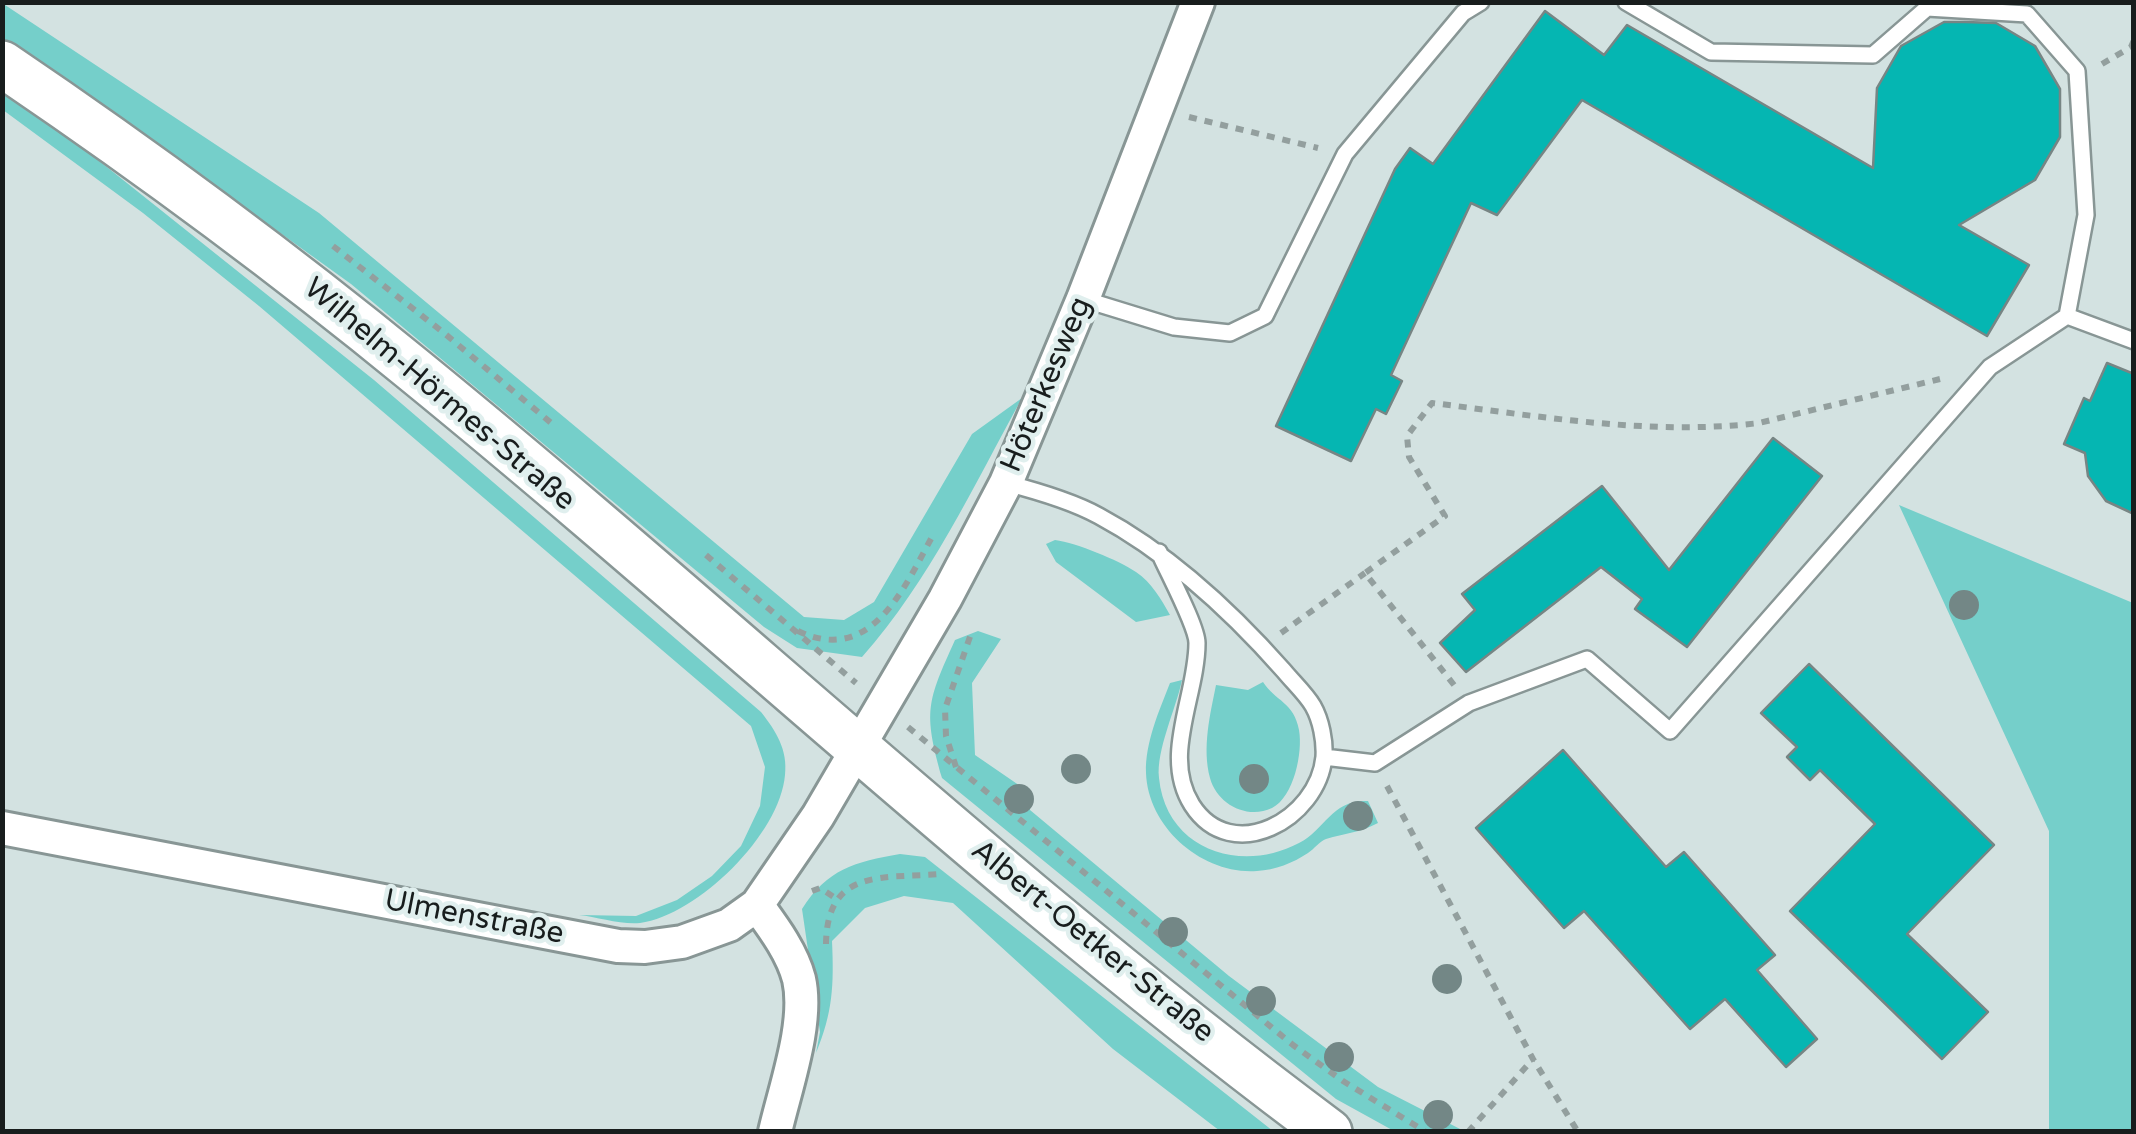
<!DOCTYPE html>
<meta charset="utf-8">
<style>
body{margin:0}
#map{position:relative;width:2136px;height:1134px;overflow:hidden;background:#d3e2e1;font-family:"Varela Round",sans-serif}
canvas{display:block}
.frame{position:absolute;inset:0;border:5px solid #181d1d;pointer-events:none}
</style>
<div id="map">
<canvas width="2136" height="1134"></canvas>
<div class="frame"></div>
</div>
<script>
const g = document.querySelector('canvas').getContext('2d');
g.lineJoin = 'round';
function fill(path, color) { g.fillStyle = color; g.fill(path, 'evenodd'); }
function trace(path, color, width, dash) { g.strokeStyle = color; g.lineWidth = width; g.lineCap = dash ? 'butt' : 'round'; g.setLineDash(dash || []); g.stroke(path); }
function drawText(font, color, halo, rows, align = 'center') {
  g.font = font + ' "Varela Round",sans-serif'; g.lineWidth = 9; g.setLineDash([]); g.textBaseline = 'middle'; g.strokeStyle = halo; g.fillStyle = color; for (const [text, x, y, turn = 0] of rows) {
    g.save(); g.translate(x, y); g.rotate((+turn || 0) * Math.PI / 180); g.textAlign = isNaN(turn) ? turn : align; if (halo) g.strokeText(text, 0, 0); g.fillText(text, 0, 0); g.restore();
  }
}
fill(new Path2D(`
 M 2,3 L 319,213 L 804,617 L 844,620 L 874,602 L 972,434 L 1022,398 C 973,487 930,580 862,657 L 797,648 L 764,627 L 351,284 L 194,171 L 3,40 Z
 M 3,94 L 78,144 L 374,380 L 761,712 C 776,731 788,750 785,775 C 780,834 698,915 640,923 C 622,925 597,917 579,915 L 636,916 L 677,900 L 712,876 L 741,846 L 760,806 L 765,767 L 751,726 L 259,306 L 143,213 L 3,110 Z
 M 1899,505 L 2133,603 L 2133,1131 L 2049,1131 L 2049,831 Z
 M 1055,540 C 1077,543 1118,560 1136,572 C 1152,583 1161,599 1170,615 L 1136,622 L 1056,562 L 1046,544 Z
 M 978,631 L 1001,639 L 972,683 L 975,755 L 1026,790 L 1030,810 L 1229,976 L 1378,1087 L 1462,1130 L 1394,1131 L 1336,1099 L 942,778 C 923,711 927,702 955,640 Z
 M 1182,680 C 1176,709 1156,750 1159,778 C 1166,850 1241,874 1299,843 C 1326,829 1332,799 1368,801 L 1378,823 C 1359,833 1345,833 1326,839 C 1320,841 1314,849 1308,853 C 1293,863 1275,870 1257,871 C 1203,875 1148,828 1146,773 C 1145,743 1159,711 1170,683 Z
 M 1263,682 C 1275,701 1294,702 1299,730 C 1303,752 1294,797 1272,808 C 1247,820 1217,804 1210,778 C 1202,748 1210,715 1216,685 L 1248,690 Z
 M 900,854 L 925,857 L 1273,1131 L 1220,1131 L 1113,1049 L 953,903 L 904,896 L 865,908 L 832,941 C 834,985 833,1012 816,1053 L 820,1032 L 802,909 C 827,869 855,862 900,854 Z`), '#75cfca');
const building = new Path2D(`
 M 1545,11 L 1604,55 L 1627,25 L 1873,168 L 1877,88 L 1901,46 L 1944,22 L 1965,22 L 1996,23 L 2035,46 L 2060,89 L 2060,137 L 2035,180 L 1959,225 L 2029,265 L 1987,336 L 1582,100 L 1497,215 L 1471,203 L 1391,375 L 1402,381 L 1386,414 L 1376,409 L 1351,461 L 1276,426 L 1395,169 L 1410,148 L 1433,164 Z
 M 2107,363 L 2134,374 L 2134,514 L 2106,501 L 2088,476 L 2085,453 L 2064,444 L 2084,398 L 2090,401 Z
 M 1773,438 L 1822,476 L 1687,647 L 1635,609 L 1642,599 L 1601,567 L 1466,672 L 1440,643 L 1475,610 L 1462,594 L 1602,486 L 1669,570 Z
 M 1809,664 L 1994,845 L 1907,934 L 1988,1012 L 1942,1059 L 1790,911 L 1875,824 L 1820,770 L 1810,780 L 1787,757 L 1797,747 L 1761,713 Z
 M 1563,750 L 1666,867 L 1684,852 L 1775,955 L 1757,970 L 1817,1039 L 1786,1067 L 1725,999 L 1690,1029 L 1584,911 L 1564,928 L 1476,828 Z`);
fill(building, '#05b6b2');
trace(building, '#778584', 2.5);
const lane = new Path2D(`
 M 1083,299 L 1174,327 L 1230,333 L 1265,316 L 1345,154 L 1463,13 L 1481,2
 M 2067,316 L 2134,341
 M 1006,483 C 1037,491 1072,501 1099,516 C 1170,554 1231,611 1284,671 C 1293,682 1306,694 1313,706 C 1321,720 1325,741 1324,757 C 1318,819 1232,867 1192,805 C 1161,756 1197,696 1197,643 C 1197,626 1167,571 1159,552
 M 1324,757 L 1375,763 L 1469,703 L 1587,659 L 1670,731 L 1990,367 L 2067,316 L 2086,215 L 2077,71 L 2027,14 L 1927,8 L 1873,55 L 1711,52 L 1626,2`);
const street = new Path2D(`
 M 2,828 L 618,946 L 645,947 L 682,942 L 729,925 L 757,905 L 818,816 L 945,599 L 1006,483 L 1083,299 L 1198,2
 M 757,905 C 773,927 792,952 799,979 C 809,1023 785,1088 775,1132`);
const secondary = new Path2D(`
 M 2,64 C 144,160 282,262 414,370 C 722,621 1010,895 1329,1132`);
trace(lane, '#889695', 20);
trace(street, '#889695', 38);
trace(secondary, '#889695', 50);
trace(new Path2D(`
 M 2102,64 L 2131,47 L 2134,40
 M 1189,117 L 1318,148
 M 333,246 L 444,333 L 556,427
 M 706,555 L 856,683
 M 798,631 C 871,666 904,588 932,537
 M 1281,633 L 1365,573
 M 1454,685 L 1365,573 L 1445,516 L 1409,457 L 1407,436 L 1432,403 C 1539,416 1651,436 1759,423 L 1940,379
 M 908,727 L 1293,1045 L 1343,1081 L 1426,1132
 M 956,767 L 946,736 L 945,709 L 972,631
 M 1387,786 L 1533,1059 L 1578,1132
 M 812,891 L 820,888 L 837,899
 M 826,944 C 827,867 884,879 940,874
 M 1468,1132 L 1533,1059`), '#939f9e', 6, [8, 8]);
trace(lane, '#fff', 15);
trace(street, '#fff', 32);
trace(secondary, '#fff', 45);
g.fillStyle = '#738786';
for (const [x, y] of [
 [1964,605],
 [1076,769],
 [1254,779],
 [1019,799],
 [1358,816],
 [1173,932],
 [1447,979],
 [1261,1001],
 [1339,1057],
 [1438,1115]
]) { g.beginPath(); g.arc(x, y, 15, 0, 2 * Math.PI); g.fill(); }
drawText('30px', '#181d1d', '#e0efee', [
 ["Höterkesweg",1047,385,-67],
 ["Wilhelm-Hörmes-Straße",439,395,40],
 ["Ulmenstraße",474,918,11],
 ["Albert-Oetker-Straße",1092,942,39]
]);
</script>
